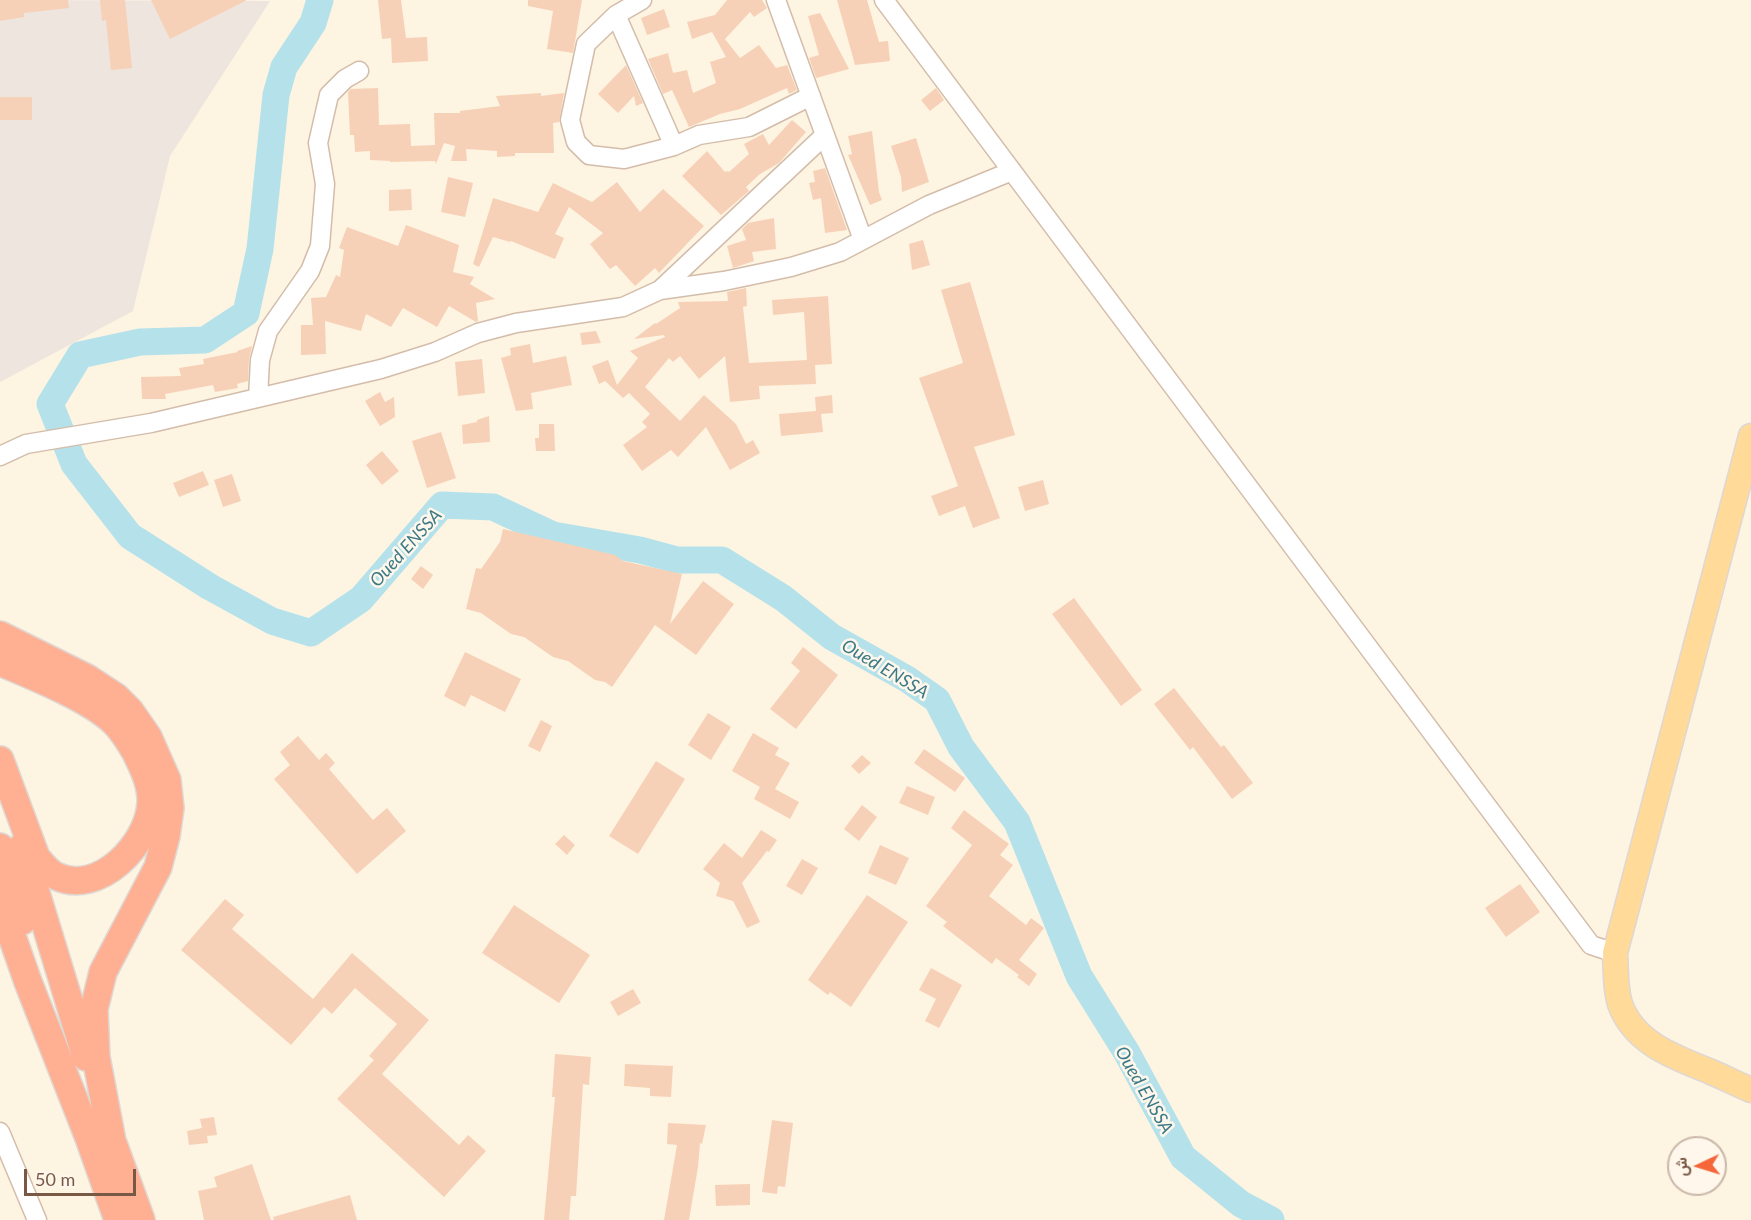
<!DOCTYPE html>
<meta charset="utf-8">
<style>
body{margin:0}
#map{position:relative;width:1751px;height:1220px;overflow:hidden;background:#fef4e2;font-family:Lato,Vazirmatn,sans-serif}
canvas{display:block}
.north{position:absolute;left:1667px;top:1136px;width:60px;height:60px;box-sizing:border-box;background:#fff7eb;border:2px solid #c9b8a9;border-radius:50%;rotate:266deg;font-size:16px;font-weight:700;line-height:24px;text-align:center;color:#795946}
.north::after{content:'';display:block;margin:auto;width:21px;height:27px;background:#f5663b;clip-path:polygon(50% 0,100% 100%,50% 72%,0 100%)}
.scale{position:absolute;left:24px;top:1169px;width:112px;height:27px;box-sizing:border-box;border:3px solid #795946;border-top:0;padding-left:8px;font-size:18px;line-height:21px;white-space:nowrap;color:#795946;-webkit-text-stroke:4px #fff7eb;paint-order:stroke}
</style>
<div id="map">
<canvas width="1751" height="1220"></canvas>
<div class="north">ش</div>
<div class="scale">50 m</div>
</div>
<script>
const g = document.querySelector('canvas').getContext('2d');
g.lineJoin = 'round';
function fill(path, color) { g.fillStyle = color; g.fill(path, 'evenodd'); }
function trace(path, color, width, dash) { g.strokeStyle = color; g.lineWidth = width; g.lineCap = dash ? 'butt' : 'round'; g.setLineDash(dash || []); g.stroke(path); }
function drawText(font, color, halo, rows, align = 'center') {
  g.font = font + ' Lato,sans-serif'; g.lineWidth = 5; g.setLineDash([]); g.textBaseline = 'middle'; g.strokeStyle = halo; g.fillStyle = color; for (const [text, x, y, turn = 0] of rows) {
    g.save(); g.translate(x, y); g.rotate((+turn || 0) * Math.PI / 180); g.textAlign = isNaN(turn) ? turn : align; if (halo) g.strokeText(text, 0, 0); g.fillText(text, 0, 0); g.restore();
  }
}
fill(new Path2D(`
 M 0,0 L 270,1 L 170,156 L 133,311 L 0,382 Z`), '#ede5de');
trace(new Path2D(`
 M 320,0 L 313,23 L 284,67 L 276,95 L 260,249 L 246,313 L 205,340 L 140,342 L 80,355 L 50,404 L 74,464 L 130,536 L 210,587 L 272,621 L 311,633 L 361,599 L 442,505 L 493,507 L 553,535 L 640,550 L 677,560 L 722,560 L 783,598 L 832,637 L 907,679 L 937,700 L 961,747 L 1017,822 L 1079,976 L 1127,1053 L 1183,1157 L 1241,1204 L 1271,1220`), '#b5e2ea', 27);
fill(new Path2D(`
 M 0,0 L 68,0 L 69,8 L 24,13 L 24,17 L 0,21 Z
 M 100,0 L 125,0 L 132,68 L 111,70 L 106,20 L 102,21 Z
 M 151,0 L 247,0 L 170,39 Z
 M 378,0 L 401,0 L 406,38 L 427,37 L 428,61 L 392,63 L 391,38 L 382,39 Z
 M 528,0 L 582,0 L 573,53 L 547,49 L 553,11 L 528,6 Z
 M 727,0 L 762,0 L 767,8 L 754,17 L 750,12 L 725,39 L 740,58 L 759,45 L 776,68 L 787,65 L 797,90 L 789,94 L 787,88 L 740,109 L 720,114 L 689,127 L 672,90 L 663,94 L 648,59 L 668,53 L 673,73 L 687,70 L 693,93 L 716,83 L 710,62 L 726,57 L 712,32 L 692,39 L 687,22 L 715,15 Z
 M 837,0 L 867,0 L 879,42 L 888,41 L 890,61 L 855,65 Z
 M 664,9 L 670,27 L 647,35 L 641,18 Z
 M 820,13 L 849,69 L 816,78 L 809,58 L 819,55 L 808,16 Z
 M 626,65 L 643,103 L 636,106 L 634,96 L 618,113 L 598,94 Z
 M 378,88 L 379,125 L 410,124 L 411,146 L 435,145 L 434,113 L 460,113 L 460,111 L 500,106 L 496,96 L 541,93 L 541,96 L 564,93 L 559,122 L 553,123 L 554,153 L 515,153 L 515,156 L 497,157 L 497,151 L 466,149 L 467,161 L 451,161 L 455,146 L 444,143 L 436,164 L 435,161 L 390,162 L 390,161 L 370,160 L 370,151 L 355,152 L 354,135 L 350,135 L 348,92 L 351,89 Z
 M 936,88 L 944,100 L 930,111 L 921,100 Z
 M 0,97 L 32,97 L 32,120 L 0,120 Z
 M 792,120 L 806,132 L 779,163 L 760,174 L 746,187 L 749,191 L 721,215 L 682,176 L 707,151 L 725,172 L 728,171 L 729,172 L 749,154 L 744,144 L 763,134 L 769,145 Z
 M 872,131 L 879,192 L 882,200 L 870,205 L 848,155 L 852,154 L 848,136 Z
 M 916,138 L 929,182 L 902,192 L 901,177 L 891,146 Z
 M 825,168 L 847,230 L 825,233 L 821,198 L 813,200 L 809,183 L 815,182 L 813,171 Z
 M 448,177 L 473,183 L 465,217 L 441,212 Z
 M 617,182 L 640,212 L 663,189 L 704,226 L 659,273 L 655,268 L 635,286 L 616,265 L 610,269 L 590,244 L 603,233 L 569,207 L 555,234 L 564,238 L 555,259 L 511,241 L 510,242 L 493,237 L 479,267 L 473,264 L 493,198 L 538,212 L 553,183 L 592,202 Z
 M 411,189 L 412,210 L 389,211 L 389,190 Z
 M 774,218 L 776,249 L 752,252 L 754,261 L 733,268 L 727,246 L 746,240 L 742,229 L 748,223 Z
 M 406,225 L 459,245 L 453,272 L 474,277 L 470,284 L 495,299 L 476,303 L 478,321 L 476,322 L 449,306 L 437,327 L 403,308 L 391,327 L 366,314 L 361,331 L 325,321 L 326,354 L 301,355 L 301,325 L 313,325 L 311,298 L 326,297 L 336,275 L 340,277 L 344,250 L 339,248 L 347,227 L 398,246 Z
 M 923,240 L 930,265 L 912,270 L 909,244 Z
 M 970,282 L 1015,435 L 974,447 L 1000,518 L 973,528 L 965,506 L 939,516 L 931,496 L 958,486 L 919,378 L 963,363 L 941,290 Z
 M 746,288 L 747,306 L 743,307 L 749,363 L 807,360 L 804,312 L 773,315 L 772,300 L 828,296 L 832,364 L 815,365 L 816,384 L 759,386 L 760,399 L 730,402 L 725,356 L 699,379 L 680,356 L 673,362 L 669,358 L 645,387 L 680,421 L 704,395 L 736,424 L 746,444 L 753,440 L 760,453 L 730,470 L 706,427 L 678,457 L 671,450 L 642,471 L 623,445 L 647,427 L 642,422 L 650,414 L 629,393 L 623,398 L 605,381 L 599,384 L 592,366 L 608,360 L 617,385 L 638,358 L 630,351 L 665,337 L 664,335 L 634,339 L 655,323 L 656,324 L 680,308 L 678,302 L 728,301 L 727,292 Z
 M 596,331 L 601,343 L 582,345 L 580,333 Z
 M 530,344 L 533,363 L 566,356 L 572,385 L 531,393 L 533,409 L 516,411 L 501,358 L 511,355 L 510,348 Z
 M 252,346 L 249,359 L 248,381 L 237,384 L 238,388 L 215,392 L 213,385 L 165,394 L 166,399 L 142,399 L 141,377 L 181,376 L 179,368 L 204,364 L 203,359 L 238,352 L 237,351 Z
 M 482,359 L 485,393 L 458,396 L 455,362 Z
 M 380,392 L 385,402 L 394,397 L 395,417 L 380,426 L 365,401 Z
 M 832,395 L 833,413 L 821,414 L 823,432 L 781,436 L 779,414 L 816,411 L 815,397 Z
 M 489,416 L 490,442 L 463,444 L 462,425 L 477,422 L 477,420 Z
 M 539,424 L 554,424 L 555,451 L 536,451 L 535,438 L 539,438 Z
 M 441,432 L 456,478 L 427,488 L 412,441 Z
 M 382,451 L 399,471 L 382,485 L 366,465 Z
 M 203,471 L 209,485 L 179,497 L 173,483 Z
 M 232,474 L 241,501 L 223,507 L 214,480 Z
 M 1043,480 L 1049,504 L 1025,511 L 1018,487 Z
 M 503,529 L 615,555 L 623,561 L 682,574 L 670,624 L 703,581 L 734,604 L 696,655 L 655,625 L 612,687 L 605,682 L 595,680 L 568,661 L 553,657 L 524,637 L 511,634 L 481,613 L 466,609 L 476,568 L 481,569 L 500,542 Z
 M 421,566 L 433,575 L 423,589 L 411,579 Z
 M 1074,598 L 1142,690 L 1121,706 L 1052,614 Z
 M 803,647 L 838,675 L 796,729 L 770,709 L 800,671 L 791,663 Z
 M 465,652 L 521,679 L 505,712 L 471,695 L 465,707 L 444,696 Z
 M 1174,688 L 1221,747 L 1224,745 L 1253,783 L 1232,799 L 1193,747 L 1190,750 L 1154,704 Z
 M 708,713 L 731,727 L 711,760 L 688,745 Z
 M 541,720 L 552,726 L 540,752 L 528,746 Z
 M 753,733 L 779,748 L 775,755 L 790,763 L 775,789 L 799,802 L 790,819 L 754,799 L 760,787 L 732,771 Z
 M 298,736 L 319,760 L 326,753 L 335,763 L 329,769 L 373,820 L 387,808 L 406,831 L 357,874 L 274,779 L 290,765 L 280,752 Z
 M 924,749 L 965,778 L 955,792 L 914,763 Z
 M 862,755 L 871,763 L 859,774 L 851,766 Z
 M 656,761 L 685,779 L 638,854 L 609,836 Z
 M 907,786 L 935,797 L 928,815 L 899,803 Z
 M 862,805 L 877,817 L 859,841 L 844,829 Z
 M 964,810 L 1009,844 L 1000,855 L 1013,865 L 989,896 L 1026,925 L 1031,918 L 1044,928 L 1019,960 L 1037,974 L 1029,986 L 1017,977 L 1019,975 L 996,958 L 992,964 L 943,926 L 947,922 L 926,906 L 972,845 L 951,828 Z
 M 761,830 L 777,840 L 769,852 L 767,851 L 742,883 L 760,922 L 747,928 L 733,901 L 716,896 L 720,883 L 703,869 L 724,843 L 742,858 Z
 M 564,835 L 575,845 L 567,855 L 555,844 Z
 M 880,845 L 909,858 L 896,885 L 868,873 Z
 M 802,859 L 818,868 L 802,895 L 786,886 Z
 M 1520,884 L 1540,912 L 1506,937 L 1485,908 Z
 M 867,895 L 908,922 L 851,1007 L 830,992 L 828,995 L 808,980 Z
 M 225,899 L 244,915 L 232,929 L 313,999 L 352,953 L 429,1020 L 382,1074 L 459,1145 L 468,1135 L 486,1151 L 444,1197 L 337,1099 L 374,1060 L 369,1056 L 397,1024 L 355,988 L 332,1014 L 324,1007 L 291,1045 L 181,950 Z
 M 514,905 L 590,955 L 559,1003 L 482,953 Z
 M 931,968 L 962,985 L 939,1028 L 925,1021 L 936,999 L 919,990 Z
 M 633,989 L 641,1003 L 618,1016 L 610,1002 Z
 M 555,1054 L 591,1057 L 589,1085 L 583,1084 L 576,1196 L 571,1196 L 569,1220 L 544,1220 L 555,1097 L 552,1097 Z
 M 625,1064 L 673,1066 L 671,1097 L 650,1096 L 650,1088 L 624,1086 Z
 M 214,1117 L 217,1135 L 207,1136 L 208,1143 L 189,1145 L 187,1131 L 202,1128 L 200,1119 Z
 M 772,1120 L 793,1123 L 785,1187 L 778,1186 L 777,1194 L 762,1192 Z
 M 668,1123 L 706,1125 L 702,1144 L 700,1143 L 698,1167 L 689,1220 L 664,1220 L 677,1145 L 667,1144 Z
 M 252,1164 L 271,1220 L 204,1220 L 198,1191 L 217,1187 L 214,1177 Z
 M 750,1184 L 750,1205 L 716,1206 L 715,1185 Z
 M 350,1195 L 357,1220 L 274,1220 L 273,1217 Z`), '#f7d1b7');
const minor = new Path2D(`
 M 642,0 L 616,15 L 586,44 L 570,120 L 576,142 L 589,155 L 624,159 L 674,146 L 699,135 L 749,127 L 811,96
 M 776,0 L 863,240
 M 884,0 L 1591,945 L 1615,953
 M 616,15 L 674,146
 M 660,290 L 825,135
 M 258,398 L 260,360 L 268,331 L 310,271 L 320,246 L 325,184 L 318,143 L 329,95 L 345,79 L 359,71
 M 0,456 L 26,444 L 151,423 L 381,369 L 435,352 L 478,333 L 516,323 L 623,307 L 660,290 L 724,281 L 791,267 L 840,252 L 929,205 L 1012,171
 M 0,1132 L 37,1220`);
const major = new Path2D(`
 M 1751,436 L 1615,953 C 1616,969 1615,988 1620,1004 C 1634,1043 1674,1057 1709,1071 C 1723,1077 1737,1084 1751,1090`);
const highway = new Path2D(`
 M 0,635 L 87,678 L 116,697 L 130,711 L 148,737 L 167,780 L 170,808 L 166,836 L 158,867 L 103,972 L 94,1009 L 96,1057 L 112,1141 L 141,1220
 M 0,662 C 33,676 88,698 113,721 C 122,729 129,741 135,751 C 143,767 152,785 151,803 C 149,844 98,897 56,876 C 47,872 42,864 36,857 L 0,760
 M 0,847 L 22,921
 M 22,847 L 86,1057
 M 0,902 L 28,982 L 89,1138 L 118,1220`);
trace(minor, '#d3bdaa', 21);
trace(major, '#dfd7d3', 27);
trace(highway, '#dfd7d3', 30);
trace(minor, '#fff', 18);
trace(major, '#ffda99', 24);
trace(highway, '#ffb093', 27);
drawText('italic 18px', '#3b7a87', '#fff7eb', [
 ["Oued ENSSA",406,548,-48],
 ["Oued ENSSA",885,669,31],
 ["Oued ENSSA",1144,1090,60]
]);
</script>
